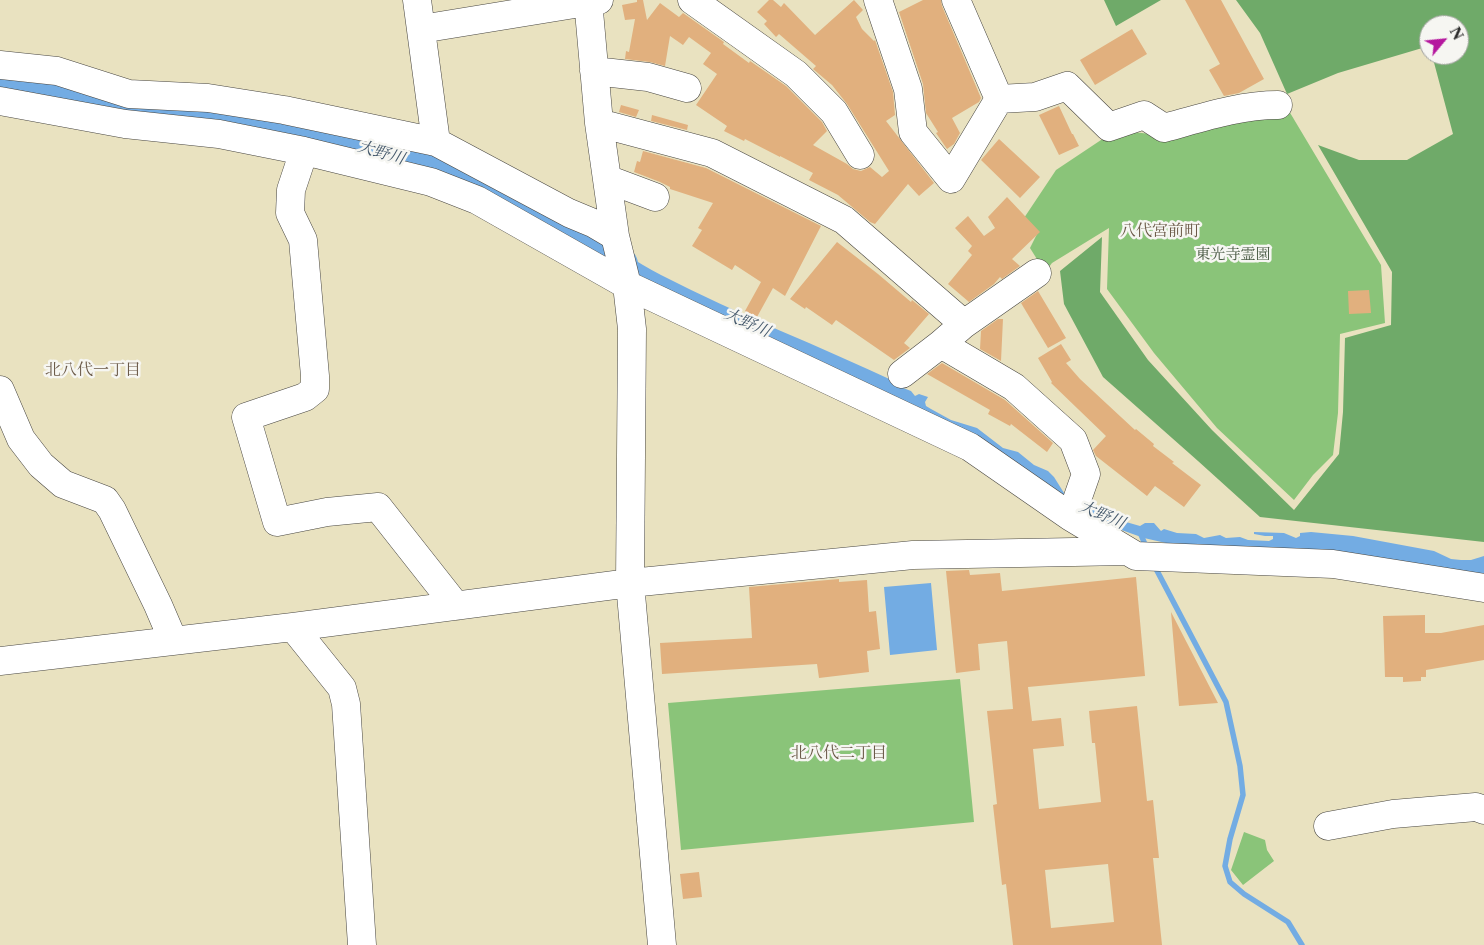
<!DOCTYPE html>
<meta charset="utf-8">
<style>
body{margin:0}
#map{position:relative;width:1484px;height:945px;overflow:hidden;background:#e9e2c0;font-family:"Libre Caslon Text",serif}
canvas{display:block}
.north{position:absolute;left:1419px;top:15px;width:50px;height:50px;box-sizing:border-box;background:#f6f6f2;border:1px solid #a5a5a2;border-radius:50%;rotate:62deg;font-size:14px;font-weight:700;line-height:20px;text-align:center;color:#2b2b2b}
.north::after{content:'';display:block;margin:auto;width:18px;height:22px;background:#b5179e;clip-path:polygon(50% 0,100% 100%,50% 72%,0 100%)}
</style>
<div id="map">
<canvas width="1484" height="945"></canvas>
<div class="north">N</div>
</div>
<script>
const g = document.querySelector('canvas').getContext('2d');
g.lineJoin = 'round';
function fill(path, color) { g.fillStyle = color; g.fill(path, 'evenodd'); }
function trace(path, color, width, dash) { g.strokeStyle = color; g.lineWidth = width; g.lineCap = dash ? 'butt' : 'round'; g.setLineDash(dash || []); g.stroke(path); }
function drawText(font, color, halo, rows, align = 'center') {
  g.font = font + ' "Libre Caslon Text","Noto Serif JP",serif'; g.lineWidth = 5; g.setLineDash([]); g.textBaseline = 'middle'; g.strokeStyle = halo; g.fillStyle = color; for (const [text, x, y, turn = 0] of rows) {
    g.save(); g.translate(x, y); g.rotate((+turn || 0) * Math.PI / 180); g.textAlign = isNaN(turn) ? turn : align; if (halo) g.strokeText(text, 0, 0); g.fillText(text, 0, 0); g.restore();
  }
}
fill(new Path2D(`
 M 1286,106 L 1381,265 L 1385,323 L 1340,334 L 1338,413 L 1333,455 L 1313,475 L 1294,500 L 1217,428 L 1154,353 L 1107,289 L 1109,228 L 1052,263 L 1045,272 L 1030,248 L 1038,232 L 1024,218 L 1056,170 L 1116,130 L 1159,135 Z
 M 960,679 L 974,822 L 681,850 L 668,703 Z
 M 1244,832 L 1265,840 L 1267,850 L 1274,861 L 1243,885 L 1231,870 Z`), '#8ac479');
fill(new Path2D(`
 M 1104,0 L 1161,0 L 1116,26 Z
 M 1236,0 L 1484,0 L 1484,542 L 1260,517 L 1198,461 L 1103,377 L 1064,304 L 1060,271 L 1102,237 L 1100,292 L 1148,360 L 1212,430 L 1294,510 L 1339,454 L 1343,412 L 1345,338 L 1391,325 L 1392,272 L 1318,145 L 1359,160 L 1407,160 L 1453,134 L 1432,55 L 1459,55 L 1459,25 L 1429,25 L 1429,46 L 1338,73 L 1287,94 L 1260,33 Z`), '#6faa69');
fill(new Path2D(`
 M 589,232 C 613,246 636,262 661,275 C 738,315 820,346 898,383 L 898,386 L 911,391 L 915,396 L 919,394 L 928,397 L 925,402 L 926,406 L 931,409 L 951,420 L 977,428 L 1003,448 L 1018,452 L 1034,465 L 1048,471 L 1054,477 L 1064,493 L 1070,498 L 1090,506 L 1098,512 L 1118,513 L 1123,516 L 1126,522 L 1140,526 L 1145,523 L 1154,523 L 1161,531 L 1164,529 L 1177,533 L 1196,534 L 1204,538 L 1220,535 L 1226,538 L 1240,537 L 1248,540 L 1269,541 L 1273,539 L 1273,536 L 1265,536 L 1254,534 L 1254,532 L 1284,533 L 1296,538 L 1300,536 L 1300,533 L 1311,532 L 1353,536 L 1434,551 L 1451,559 L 1461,560 L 1471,560 L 1484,556 L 1484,578 L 1166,543 L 1144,538 L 1079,515 L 582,251 Z
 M 931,583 L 937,650 L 890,655 L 884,587 Z`), '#73ace3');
trace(new Path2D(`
 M 1139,530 L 1147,549
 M 1154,565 L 1226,702 L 1240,766 L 1243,795 L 1230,839 L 1225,866 L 1230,882 L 1244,894 L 1288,922 L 1302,945`), '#73ace3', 5.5);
trace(new Path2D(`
 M 0,82 L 123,107 L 282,125 L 470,178 L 559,225 L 622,264`), '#73ace3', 32);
fill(new Path2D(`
 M 637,0 L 643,0 L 647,20 L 660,3 L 679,17 L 683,13 L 724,42 L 723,44 L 749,63 L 750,61 L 786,86 L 822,122 L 827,131 L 813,145 L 847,164 L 853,169 L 861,171 L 870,167 L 882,177 L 889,171 L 847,104 L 832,85 L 813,69 L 816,66 L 779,34 L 776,37 L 764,24 L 767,21 L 757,12 L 769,0 L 773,0 L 781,7 L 784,3 L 815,35 L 854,0 L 863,10 L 856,17 L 862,29 L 874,41 L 875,40 L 893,92 L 895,115 L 886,121 L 934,183 L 919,196 L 908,184 L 875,224 L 870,222 L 838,195 L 809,180 L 813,173 L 780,156 L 780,157 L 745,139 L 744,141 L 724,131 L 727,126 L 696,105 L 717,74 L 703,64 L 711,53 L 689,37 L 683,45 L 670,36 L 665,66 L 650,62 L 625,59 L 626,51 L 629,52 L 635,19 L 625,20 L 622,5 L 637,2 Z
 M 923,0 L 941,0 L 942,6 L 981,98 L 979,102 L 952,118 L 960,133 L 954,144 L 947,149 L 936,133 L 938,132 L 926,113 L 923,84 L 899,12 Z
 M 1185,0 L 1221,0 L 1264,79 L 1239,93 L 1224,96 L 1209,70 L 1220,64 Z
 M 1132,29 L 1147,54 L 1095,85 L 1080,60 Z
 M 621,105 L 639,110 L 636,117 L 619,112 Z
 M 1059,106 L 1072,134 L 1073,134 L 1079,146 L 1059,155 L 1039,115 Z
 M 652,115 L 688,125 L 687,130 L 651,121 Z
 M 999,139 L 1040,177 L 1020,198 L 981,160 Z
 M 643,151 L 706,168 L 821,226 L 785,296 L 773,288 L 757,317 L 745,311 L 761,282 L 735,265 L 732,270 L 692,246 L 702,230 L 698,228 L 713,203 L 670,189 L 670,187 L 660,182 L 634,172 L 637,161 L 640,162 Z
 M 1007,197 L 1040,232 L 1012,259 L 1020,266 L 1002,279 L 1000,277 L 994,284 L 969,302 L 948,284 L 972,255 L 968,251 L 972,246 L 955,228 L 968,216 L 984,236 L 995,228 L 988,217 Z
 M 837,242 L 878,274 L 911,302 L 912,300 L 929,314 L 904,343 L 910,348 L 894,360 L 836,320 L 832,325 L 806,307 L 805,309 L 790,299 Z
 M 1369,290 L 1371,313 L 1349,314 L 1348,291 Z
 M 1038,291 L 1066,338 L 1048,348 L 1021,303 Z
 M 998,319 L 1003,319 L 1001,361 L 980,349 L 981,331 Z
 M 1061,344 L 1071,360 L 1066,363 L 1080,379 L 1135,430 L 1136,429 L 1154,444 L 1153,446 L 1174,462 L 1172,463 L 1201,485 L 1184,507 L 1155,486 L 1147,496 L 1096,456 L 1093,450 L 1106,436 L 1051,383 L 1052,382 L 1038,358 Z
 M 942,363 L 1005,400 L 1053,443 L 1047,452 L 1011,424 L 1010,426 L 988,414 L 990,410 L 927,374 Z
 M 969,570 L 970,575 L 1000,573 L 1002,591 L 1136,577 L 1145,676 L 1028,687 L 1032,721 L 1061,718 L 1064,746 L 1033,749 L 1039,809 L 1101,802 L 1095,743 L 1092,743 L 1089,711 L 1137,706 L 1147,801 L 1153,800 L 1159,858 L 1153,858 L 1162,945 L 1013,945 L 1006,884 L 1002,885 L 993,805 L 997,804 L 987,711 L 1013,709 L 1007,641 L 978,644 L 980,670 L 956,673 L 946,571 ZM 1108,864 L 1114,922 L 1051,928 L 1045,870 Z
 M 839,579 L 839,582 L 867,580 L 869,612 L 876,611 L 880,649 L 867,651 L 869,672 L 819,678 L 817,664 L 662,674 L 660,643 L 752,638 L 749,587 Z
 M 1171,612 L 1218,703 L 1179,706 Z
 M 1425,615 L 1425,633 L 1441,633 L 1484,625 L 1484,660 L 1426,670 L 1426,677 L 1421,677 L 1421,681 L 1403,682 L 1403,677 L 1385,677 L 1383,616 Z
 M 699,872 L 702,897 L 683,899 L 680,874 Z`), '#e1b07e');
const minor = new Path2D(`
 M 417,0 L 436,142
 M 588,0 L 599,123 L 615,236 L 627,285 L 632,329 L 630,583 L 662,945
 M 692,0 L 796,74 L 834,112 L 860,155
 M 878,0 L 908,89 L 913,132 L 951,179 L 999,99
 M 956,0 L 999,99 L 1035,97 L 1067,86 L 1109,127 L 1144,115 L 1164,128 C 1201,118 1239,105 1278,105
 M 421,29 L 599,0
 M 0,65 L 57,71 L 129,94 L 208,98 L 284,110 L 436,142 L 569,213 L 593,223 L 615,236
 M 594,71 L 648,77 L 687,88
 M 0,101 L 125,124 L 219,134 L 304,151 L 431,182 L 477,200 L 627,285 L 970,447 L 1071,517 L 1136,556 L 1333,564 L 1484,588
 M 599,123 L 712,153 L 844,220 L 964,324 L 941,344 L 1014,387 L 1073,440 L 1086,474 L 1071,517
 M 304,151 L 291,190 L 290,213 L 303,240 L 315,376 L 315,389 L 305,397 L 246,417 L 277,522 L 327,512 L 378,507 L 456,606
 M 607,179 L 655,197
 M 964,324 L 1037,273
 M 902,374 L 941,344
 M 0,390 L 21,439 L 41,465 L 63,484 L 105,500 L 112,510 L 158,605 L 173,640
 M 293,627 L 342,688 L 346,704 L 362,945
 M 0,661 L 293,627 L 630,583 L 913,555 L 1127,551
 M 1328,826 L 1393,814 L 1476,807 L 1484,810`);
trace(minor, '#484641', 29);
trace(minor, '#fff', 28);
drawText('15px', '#485942', '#f6f6f2', [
 ["東光寺霊園",1233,255]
]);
drawText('italic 16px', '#44586b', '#f6f6f2', [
 ["大野川",381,153,16],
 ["大野川",747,323,24],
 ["大野川",1102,515,23]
]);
drawText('16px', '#6b5a48', '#f6f6f2', [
 ["八代宮前町",1160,231],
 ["北八代一丁目",93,370],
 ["北八代二丁目",839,753]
]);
</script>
